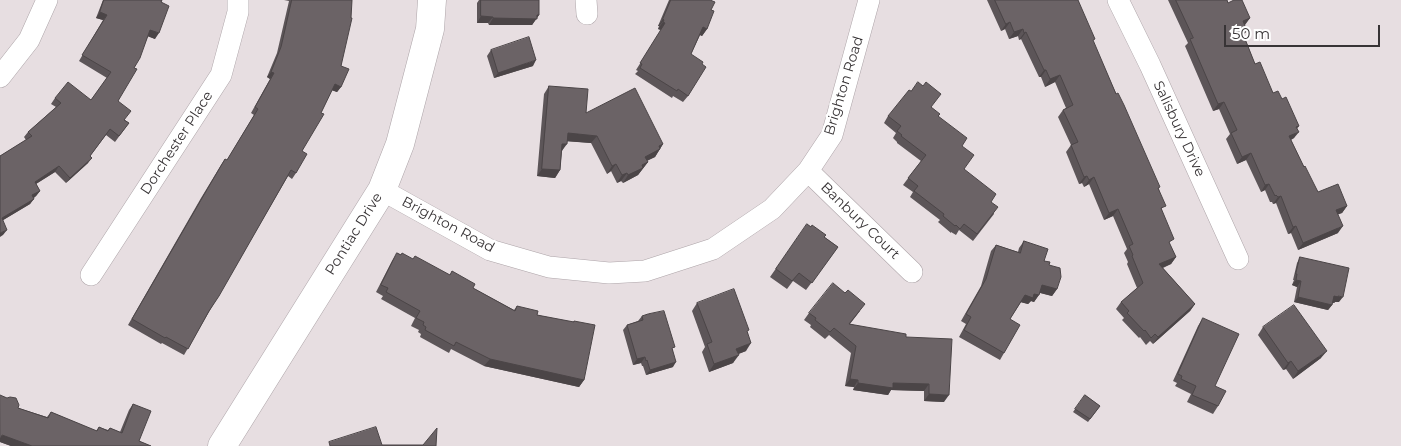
<!DOCTYPE html>
<style>
body{margin:0}
#map{position:relative;width:1401px;height:446px;overflow:hidden;background:#e7dee1;font-family:Montserrat,sans-serif}
canvas{display:block}
.scale{position:absolute;left:1224px;top:25px;width:156px;height:22px;box-sizing:border-box;border:2px solid #383436;border-top:0;padding-left:6px;font-size:15px;line-height:18px;white-space:nowrap;color:#383436;-webkit-text-stroke:4px #fff;paint-order:stroke}
</style>
<div id="map">
<canvas width="1401" height="446"></canvas>
<div class="scale">50 m</div>
</div>
<script>
const g = document.querySelector('canvas').getContext('2d');
g.lineJoin = 'round';
function trace(path, color, width, dash) { g.strokeStyle = color; g.lineWidth = width; g.lineCap = dash ? 'butt' : 'round'; g.setLineDash(dash || []); g.stroke(path); }
function fill(path, color) { g.fillStyle = color; g.fill(path, 'evenodd'); }
function drawText(font, color, halo, rows, align = 'center') {
  g.font = font + ' Montserrat,sans-serif'; g.lineWidth = 5; g.setLineDash([]); g.textBaseline = 'middle'; g.strokeStyle = halo; g.fillStyle = color; for (const [text, x, y, turn = 0] of rows) {
    g.save(); g.translate(x, y); g.rotate((+turn || 0) * Math.PI / 180); g.textAlign = isNaN(turn) ? turn : align; if (halo) g.strokeText(text, 0, 0); g.fillText(text, 0, 0); g.restore();
  }
}
const minor = new Path2D(`
 M 586,0 L 587,14
 M 1118,0 L 1150,65 L 1238,259
 M 0,77 L 29,40 L 47,0
 M 808,171 L 912,272
 M 382,190 L 490,250 L 549,267 L 609,273 L 645,271 L 713,249 L 772,209 L 808,171 L 832,135 L 869,0
 M 91,275 L 221,75 L 238,12 L 238,0`);
const secondary = new Path2D(`
 M 222,446 L 382,190 L 400,144 L 430,29 L 432,0`);
trace(minor, '#ada4a8', 22);
trace(secondary, '#ada4a8', 29);
trace(minor, '#fff', 21);
trace(secondary, '#fff', 28);
fill(new Path2D(`
 M 103,0 L 162,0 L 155,39 L 148,36 L 134,68 L 118,101 L 125,120 L 129,123 L 115,142 L 106,135 L 90,156 L 88,163 L 66,183 L 55,172 L 36,184 L 40,191 L 36,196 L 34,198 L 30,204 L 3,220 L 3,235 L 0,156 L 26,140 L 24,137 L 28,132 L 56,107 L 51,104 L 55,98 L 91,100 L 107,78 L 79,61 L 103,20 L 96,18 Z
 M 284,0 L 352,0 L 341,66 L 341,87 L 337,92 L 332,90 L 302,151 L 296,173 L 292,179 L 288,176 L 184,355 L 162,343 L 161,344 L 128,325 L 201,198 L 221,165 L 225,159 L 227,160 L 254,115 L 251,113 L 270,79 L 267,77 L 277,53 L 289,1 Z
 M 479,0 L 539,0 L 539,15 L 532,25 L 489,25 L 488,23 L 477,23 L 477,3 Z
 M 669,0 L 710,0 L 711,10 L 707,29 L 702,36 L 700,35 L 691,54 L 688,96 L 683,102 L 673,96 L 672,98 L 635,74 L 638,71 L 636,70 L 661,30 L 658,29 L 659,26 L 658,26 Z
 M 987,0 L 1078,0 L 1093,42 L 1159,189 L 1162,211 L 1170,245 L 1176,257 L 1171,264 L 1163,268 L 1195,304 L 1190,311 L 1153,344 L 1150,341 L 1146,345 L 1140,337 L 1139,338 L 1122,320 L 1124,318 L 1116,309 L 1121,302 L 1137,288 L 1127,264 L 1128,262 L 1124,253 L 1127,249 L 1113,216 L 1104,220 L 1089,184 L 1084,187 L 1082,183 L 1079,184 L 1066,152 L 1071,145 L 1058,117 L 1063,110 L 1066,108 L 1055,82 L 1045,87 L 1041,77 L 1039,77 L 1021,39 L 1019,40 L 1018,36 L 1009,39 L 1005,29 L 1001,31 Z
 M 1168,0 L 1227,0 L 1228,3 L 1250,18 L 1244,25 L 1244,36 L 1255,64 L 1273,93 L 1282,99 L 1299,126 L 1297,129 L 1294,138 L 1291,140 L 1304,167 L 1318,192 L 1347,206 L 1342,213 L 1338,214 L 1338,233 L 1298,250 L 1291,233 L 1288,234 L 1276,203 L 1273,204 L 1272,202 L 1270,202 L 1265,190 L 1261,192 L 1246,160 L 1237,164 L 1226,139 L 1230,134 L 1219,109 L 1213,111 L 1185,46 L 1188,43 Z
 M 491,50 L 533,66 L 494,78 L 487,56 Z
 M 549,86 L 586,113 L 663,144 L 655,157 L 647,161 L 648,162 L 638,175 L 623,183 L 621,181 L 617,183 L 611,171 L 607,174 L 591,143 L 567,141 L 562,151 L 560,170 L 555,178 L 537,176 L 544,94 Z
 M 931,107 L 962,146 L 964,169 L 991,202 L 994,214 L 973,241 L 959,230 L 956,235 L 951,232 L 951,233 L 938,222 L 940,220 L 910,197 L 913,192 L 903,185 L 921,161 L 897,143 L 897,142 L 893,138 L 896,133 L 884,123 L 888,116 Z
 M 807,224 L 838,247 L 806,290 L 793,281 L 787,289 L 770,277 Z
 M 1024,241 L 1049,265 L 1057,289 L 1052,296 L 1040,293 L 1034,302 L 1031,301 L 1028,304 L 1021,302 L 1010,319 L 1004,353 L 1000,360 L 959,337 L 966,324 L 961,321 L 981,286 L 991,251 L 996,245 L 1018,252 L 1019,248 Z
 M 397,253 L 450,275 L 452,271 L 473,288 L 514,310 L 517,306 L 537,315 L 573,322 L 574,321 L 584,380 L 579,387 L 484,366 L 451,349 L 449,353 L 420,337 L 421,334 L 418,332 L 419,330 L 411,326 L 415,318 L 381,299 L 383,296 L 376,292 L 392,261 Z
 M 1300,257 L 1339,302 L 1335,302 L 1334,303 L 1332,302 L 1332,305 L 1328,310 L 1294,302 L 1297,287 L 1292,285 L 1294,280 L 1293,280 L 1297,263 Z
 M 845,293 L 860,311 L 850,324 L 906,337 L 944,402 L 924,401 L 924,391 L 891,390 L 888,395 L 853,390 L 854,387 L 845,386 L 851,353 L 829,335 L 825,339 L 810,327 L 811,325 L 804,320 L 809,313 Z
 M 697,303 L 748,333 L 746,351 L 738,354 L 733,363 L 709,372 L 702,352 L 705,347 L 692,311 Z
 M 642,316 L 673,350 L 673,367 L 646,375 L 643,366 L 642,366 L 641,363 L 633,365 L 623,330 L 627,325 L 638,321 Z
 M 1203,318 L 1218,406 L 1213,414 L 1187,402 L 1191,394 L 1175,386 L 1177,383 L 1173,381 L 1198,326 Z
 M 1263,327 L 1321,358 L 1293,379 L 1286,369 L 1283,370 L 1258,335 Z
 M 1085,395 L 1100,406 L 1088,422 L 1073,412 Z
 M 133,404 L 139,441 L 151,446 L 11,446 L 0,442 L 18,408 L 47,417 L 51,412 L 96,431 L 99,427 L 108,430 L 110,428 L 120,432 L 129,410 Z`), '#5c5558');
fill(new Path2D(`
 M 100,12 L 107,15 L 103,20 L 96,18 Z
 M 539,15 L 532,25 L 489,25 L 493,18 Z
 M 481,16 L 493,17 L 488,23 L 477,23 Z
 M 1250,18 L 1245,25 L 1238,28 L 1243,21 Z
 M 663,19 L 664,20 L 659,26 L 658,26 Z
 M 663,22 L 665,23 L 661,30 L 658,29 Z
 M 1010,22 L 1005,29 L 1001,31 L 1006,24 Z
 M 703,27 L 707,29 L 702,36 L 698,34 Z
 M 1023,29 L 1018,36 L 1009,39 L 1014,32 Z
 M 150,30 L 159,33 L 155,39 L 147,36 Z
 M 1026,32 L 1021,39 L 1019,40 L 1024,33 Z
 M 536,60 L 533,66 L 494,78 L 498,73 Z
 M 1044,70 L 1046,70 L 1041,77 L 1039,77 Z
 M 271,72 L 274,73 L 270,79 L 267,77 Z
 M 1060,75 L 1055,82 L 1045,87 L 1050,79 Z
 M 335,84 L 341,87 L 337,92 L 331,90 Z
 M 1224,102 L 1219,109 L 1213,111 L 1218,104 Z
 M 1299,132 L 1294,138 L 1284,143 L 1289,136 Z
 M 568,133 L 597,136 L 591,143 L 563,141 Z
 M 562,144 L 567,144 L 561,152 Z
 M 663,144 L 655,157 L 639,164 L 645,157 L 659,146 Z
 M 1251,153 L 1246,160 L 1237,164 L 1242,157 Z
 M 92,158 L 88,163 L 66,183 L 70,178 Z
 M 648,162 L 638,175 L 623,183 L 628,175 L 642,165 Z
 M 616,164 L 611,171 L 607,174 L 612,166 Z
 M 59,166 L 55,172 L 31,187 L 35,182 Z
 M 542,169 L 560,170 L 555,178 L 537,176 Z
 M 627,173 L 621,181 L 617,183 L 622,175 Z
 M 1087,176 L 1082,183 L 1079,184 L 1084,177 Z
 M 1094,177 L 1089,184 L 1084,187 L 1089,180 Z
 M 1269,184 L 1265,190 L 1261,192 L 1265,185 Z
 M 40,191 L 36,196 L 28,201 L 32,195 Z
 M 1281,196 L 1276,203 L 1273,204 L 1278,197 Z
 M 34,199 L 30,204 L 0,222 L 2,218 Z
 M 1347,206 L 1342,213 L 1331,217 L 1336,210 Z
 M 1118,209 L 1113,216 L 1104,220 L 1109,213 Z
 M 1296,226 L 1291,233 L 1288,234 L 1293,227 Z
 M 1343,226 L 1338,233 L 1298,250 L 1303,243 Z
 M 7,230 L 3,235 L 0,237 L 0,233 Z
 M 1176,257 L 1171,264 L 1154,271 L 1159,264 Z
 M 1296,280 L 1301,281 L 1297,287 L 1292,285 Z
 M 1042,285 L 1057,289 L 1052,296 L 1037,292 Z
 M 1034,294 L 1039,295 L 1034,302 L 1031,301 L 1028,304 L 1020,302 L 1025,295 Z
 M 1334,296 L 1338,296 L 1343,297 L 1339,302 L 1335,302 L 1334,303 L 1330,302 Z
 M 1298,297 L 1332,305 L 1328,310 L 1294,302 Z
 M 1195,304 L 1190,311 L 1153,344 L 1158,337 Z
 M 751,343 L 746,351 L 731,357 L 736,349 Z
 M 1327,351 L 1321,358 L 1293,379 L 1298,371 Z
 M 739,355 L 733,363 L 709,372 L 714,364 Z
 M 645,357 L 641,363 L 633,365 L 637,359 Z
 M 490,359 L 584,380 L 579,387 L 484,366 Z
 M 1291,361 L 1286,369 L 1283,370 L 1288,363 Z
 M 676,362 L 673,367 L 646,375 L 650,370 Z
 M 850,379 L 858,380 L 854,387 L 845,386 Z
 M 858,383 L 893,383 L 929,384 L 924,391 L 891,390 L 888,395 L 853,390 Z
 M 929,394 L 949,395 L 944,402 L 924,401 Z
 M 2,435 L 32,446 L 11,446 L 0,442 L 0,437 Z`), '#4b4547');
const building = new Path2D(`
 M 104,0 L 162,0 L 161,2 L 169,6 L 159,33 L 150,30 L 140,58 L 134,68 L 137,69 L 118,101 L 131,111 L 124,120 L 129,123 L 119,136 L 110,129 L 90,156 L 92,158 L 70,178 L 59,166 L 35,182 L 40,191 L 32,195 L 34,199 L 2,218 L 7,230 L 0,233 L 0,156 L 32,136 L 28,132 L 61,103 L 55,98 L 68,82 L 91,100 L 111,72 L 82,55 L 107,15 L 100,12 Z
 M 292,0 L 352,0 L 351,18 L 352,18 L 341,66 L 349,69 L 341,87 L 335,84 L 321,113 L 324,114 L 302,151 L 307,154 L 296,173 L 291,170 L 219,296 L 209,311 L 188,349 L 166,337 L 165,338 L 132,319 L 205,193 L 225,159 L 227,160 L 258,109 L 255,107 L 274,73 L 271,72 L 281,47 Z
 M 481,0 L 539,0 L 539,15 L 537,15 L 537,19 L 493,18 L 493,17 L 481,16 Z
 M 671,0 L 710,0 L 715,2 L 711,10 L 714,11 L 707,29 L 703,27 L 691,54 L 703,62 L 702,64 L 706,67 L 688,96 L 678,89 L 677,91 L 640,68 L 642,64 L 640,63 L 665,23 L 663,22 L 664,20 L 663,19 Z
 M 995,0 L 1078,0 L 1095,39 L 1093,40 L 1116,94 L 1118,93 L 1124,105 L 1160,187 L 1158,188 L 1166,206 L 1161,208 L 1174,239 L 1169,242 L 1176,257 L 1159,264 L 1195,304 L 1158,337 L 1155,334 L 1151,338 L 1145,330 L 1144,331 L 1127,313 L 1129,311 L 1121,302 L 1143,283 L 1132,256 L 1133,255 L 1129,246 L 1133,244 L 1118,209 L 1109,213 L 1094,177 L 1089,180 L 1087,176 L 1084,177 L 1071,145 L 1078,142 L 1063,110 L 1073,105 L 1060,75 L 1050,79 L 1046,70 L 1044,70 L 1026,32 L 1024,33 L 1023,29 L 1014,32 L 1010,22 L 1006,24 Z
 M 1176,0 L 1227,0 L 1228,3 L 1234,0 L 1242,0 L 1250,18 L 1243,21 L 1247,31 L 1243,34 L 1255,64 L 1260,62 L 1273,93 L 1278,91 L 1282,99 L 1286,97 L 1299,126 L 1296,127 L 1299,132 L 1289,136 L 1304,167 L 1305,166 L 1318,192 L 1338,184 L 1347,206 L 1336,210 L 1343,226 L 1303,243 L 1296,226 L 1293,227 L 1281,196 L 1278,197 L 1276,195 L 1275,196 L 1269,184 L 1265,185 L 1251,153 L 1242,157 L 1231,133 L 1237,130 L 1224,102 L 1218,104 L 1190,39 L 1193,38 Z
 M 529,37 L 536,60 L 498,73 L 491,50 Z
 M 918,82 L 923,86 L 926,82 L 941,94 L 931,107 L 940,114 L 938,116 L 967,138 L 962,146 L 974,155 L 964,169 L 996,194 L 991,202 L 998,207 L 977,234 L 964,224 L 960,229 L 956,225 L 955,226 L 943,216 L 944,214 L 914,191 L 918,186 L 908,178 L 926,155 L 901,136 L 902,135 L 897,131 L 901,126 L 888,116 L 909,90 L 911,91 Z
 M 549,86 L 588,89 L 586,113 L 635,88 L 663,144 L 659,146 L 660,149 L 645,157 L 648,162 L 642,165 L 643,168 L 628,175 L 627,173 L 622,175 L 616,164 L 612,166 L 597,136 L 568,133 L 567,144 L 562,144 L 560,170 L 542,169 Z
 M 807,224 L 811,227 L 812,225 L 826,235 L 824,237 L 838,247 L 812,283 L 799,273 L 792,281 L 776,269 Z
 M 1024,241 L 1048,249 L 1044,261 L 1050,262 L 1049,265 L 1060,268 L 1061,277 L 1057,289 L 1042,285 L 1039,295 L 1034,294 L 1033,298 L 1025,295 L 1010,319 L 1020,325 L 1004,353 L 964,330 L 971,317 L 966,314 L 986,279 L 996,245 L 1020,253 Z
 M 397,253 L 401,255 L 402,253 L 413,259 L 415,256 L 450,275 L 452,271 L 475,284 L 473,288 L 515,311 L 517,306 L 538,311 L 537,315 L 574,322 L 574,321 L 595,325 L 584,380 L 490,359 L 456,342 L 454,346 L 425,330 L 426,327 L 423,325 L 424,322 L 416,318 L 420,311 L 386,292 L 388,288 L 381,285 Z
 M 1300,257 L 1349,268 L 1343,297 L 1338,296 L 1338,297 L 1334,296 L 1332,305 L 1298,297 L 1301,281 L 1296,280 L 1297,274 L 1296,274 Z
 M 833,283 L 845,293 L 848,290 L 865,304 L 849,324 L 906,334 L 906,337 L 952,339 L 949,395 L 929,394 L 929,384 L 893,383 L 893,388 L 858,383 L 858,380 L 850,379 L 856,346 L 834,328 L 830,332 L 815,320 L 816,318 L 809,313 Z
 M 734,289 L 749,330 L 747,331 L 751,343 L 736,349 L 739,355 L 714,364 L 707,344 L 712,342 L 697,303 Z
 M 1294,305 L 1327,351 L 1298,371 L 1291,361 L 1288,363 L 1263,327 Z
 M 664,311 L 675,347 L 672,348 L 676,362 L 650,370 L 647,360 L 646,361 L 645,357 L 637,359 L 627,325 L 643,320 L 642,316 L 648,314 Z
 M 1203,318 L 1239,334 L 1215,386 L 1226,391 L 1218,406 L 1192,395 L 1196,386 L 1181,379 L 1182,376 L 1178,374 Z
 M 0,395 L 7,398 L 10,397 L 16,398 L 19,405 L 18,408 L 48,418 L 51,412 L 97,431 L 99,427 L 108,431 L 110,428 L 122,433 L 133,404 L 151,411 L 139,441 L 151,446 L 32,446 L 2,435 L 0,440 Z
 M 1085,395 L 1100,406 L 1090,419 L 1075,409 Z
 M 376,427 L 382,445 L 423,445 L 437,428 L 436,446 L 330,446 L 329,442 Z`);
fill(building, '#6b6366');
trace(building, '#4b4547', 1);
drawText('14px', '#383436', '#fff', [
 ["Brighton Road",844,86,-73],
 ["Salisbury Drive",1179,129,65],
 ["Dorchester Place",177,143,-57],
 ["Banbury Court",860,221,44],
 ["Brighton Road",448,225,28],
 ["Pontiac Drive",354,234,-58]
]);
</script>
